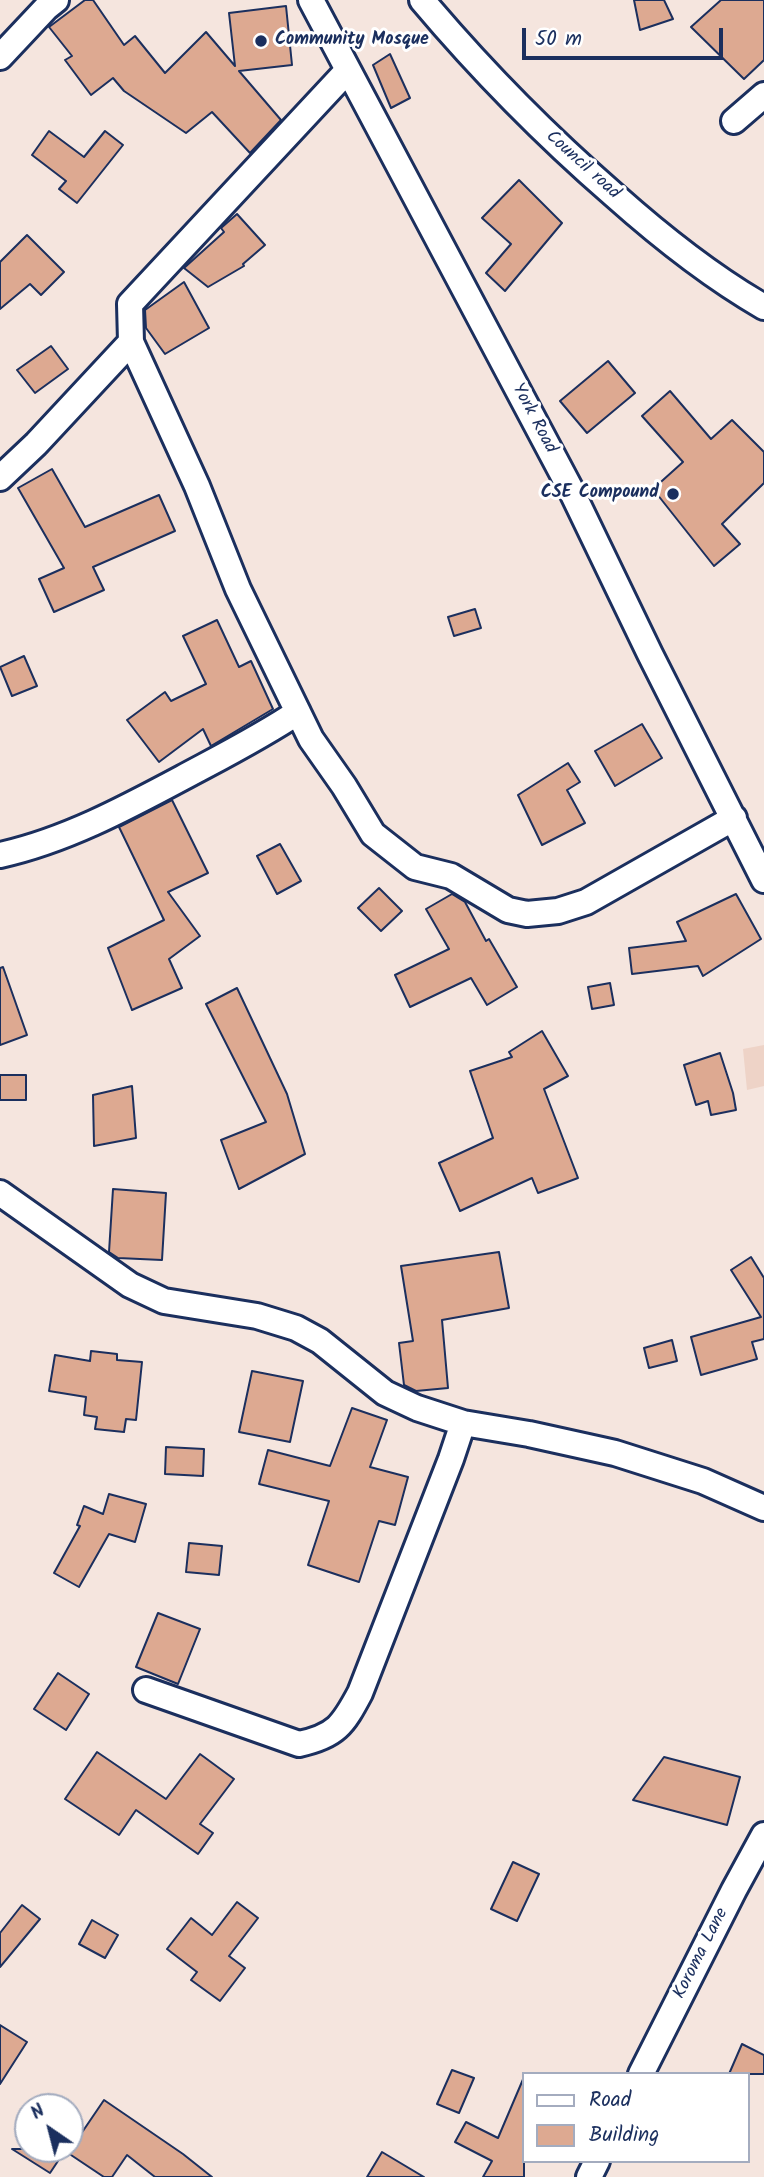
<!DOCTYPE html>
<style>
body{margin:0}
#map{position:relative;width:764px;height:2177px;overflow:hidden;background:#f5e5de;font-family:Kalam,sans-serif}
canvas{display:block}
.legend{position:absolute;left:522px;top:2072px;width:228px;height:91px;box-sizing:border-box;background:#fff;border:2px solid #a4acbf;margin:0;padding:9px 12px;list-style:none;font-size:21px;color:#1b2f5e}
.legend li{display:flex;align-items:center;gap:14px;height:35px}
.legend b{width:35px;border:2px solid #a4acbf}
.north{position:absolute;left:14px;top:2093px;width:70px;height:70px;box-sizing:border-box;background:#fff;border:2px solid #a4acbf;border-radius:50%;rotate:325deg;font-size:19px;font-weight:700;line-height:28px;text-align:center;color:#1b2f5e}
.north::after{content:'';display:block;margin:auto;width:24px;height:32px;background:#1b2f5e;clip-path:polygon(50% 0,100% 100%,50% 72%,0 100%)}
.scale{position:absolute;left:522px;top:28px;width:201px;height:32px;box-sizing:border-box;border:4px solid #1b2f5e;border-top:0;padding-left:9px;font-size:21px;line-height:24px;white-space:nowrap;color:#1b2f5e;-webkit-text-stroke:5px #fff;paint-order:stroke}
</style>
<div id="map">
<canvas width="764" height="2177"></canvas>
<ul class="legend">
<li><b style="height:9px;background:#fff"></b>Road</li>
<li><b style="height:19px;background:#dda991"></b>Building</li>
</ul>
<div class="north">N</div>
<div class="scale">50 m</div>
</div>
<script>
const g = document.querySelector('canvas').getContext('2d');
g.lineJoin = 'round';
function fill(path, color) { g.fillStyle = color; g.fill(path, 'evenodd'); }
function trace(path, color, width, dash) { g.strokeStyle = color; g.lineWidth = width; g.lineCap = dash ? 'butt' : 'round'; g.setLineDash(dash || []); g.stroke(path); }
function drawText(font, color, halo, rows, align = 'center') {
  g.font = font + ' Kalam,sans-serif'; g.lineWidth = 6; g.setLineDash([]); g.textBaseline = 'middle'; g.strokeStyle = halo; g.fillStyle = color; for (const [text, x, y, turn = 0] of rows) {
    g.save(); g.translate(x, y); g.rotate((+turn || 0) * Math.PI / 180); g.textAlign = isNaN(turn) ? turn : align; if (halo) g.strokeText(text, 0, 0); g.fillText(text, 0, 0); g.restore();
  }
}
fill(new Path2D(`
 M 764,1045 L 764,1086 L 747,1090 L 743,1049 Z`), '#eed3c7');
const building = new Path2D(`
 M 85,0 L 93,0 L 124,45 L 135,36 L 165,73 L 206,32 L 235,66 L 229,13 L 286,6 L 292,65 L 239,71 L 281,120 L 250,153 L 212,112 L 186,133 L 124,91 L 113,78 L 91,95 L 65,60 L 72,56 L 49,27 Z
 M 634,0 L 664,0 L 673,19 L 640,30 Z
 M 721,0 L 764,0 L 764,60 L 744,79 L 691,27 Z
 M 390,54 L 410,98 L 391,108 L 373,65 Z
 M 49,131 L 84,157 L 105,131 L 123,145 L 77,203 L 59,189 L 66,181 L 32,155 Z
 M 519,180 L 562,223 L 505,291 L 486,273 L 511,244 L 482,218 Z
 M 237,214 L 265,245 L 243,264 L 244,266 L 208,287 L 184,268 L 224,232 L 221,228 Z
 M 27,235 L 64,272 L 41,295 L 30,284 L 0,309 L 0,262 Z
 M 184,282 L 209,328 L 165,354 L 146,328 L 145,310 Z
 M 51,346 L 68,369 L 35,393 L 17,370 Z
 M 608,361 L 635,393 L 587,433 L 560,401 Z
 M 670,391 L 711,439 L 732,420 L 764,452 L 764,483 L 722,524 L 740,544 L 714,566 L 653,489 L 683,462 L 642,416 Z
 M 52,469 L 85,527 L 159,495 L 175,531 L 93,567 L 104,590 L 54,612 L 39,579 L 64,568 L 18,488 Z
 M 475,609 L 481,628 L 454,636 L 448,617 Z
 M 217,620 L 239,667 L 251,661 L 273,709 L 211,746 L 203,729 L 159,762 L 127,720 L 165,692 L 171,701 L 206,684 L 183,636 Z
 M 24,656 L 37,686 L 12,696 L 0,667 Z
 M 642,724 L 662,758 L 615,786 L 595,751 Z
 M 568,763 L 580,782 L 567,790 L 585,823 L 542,845 L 518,795 Z
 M 172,800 L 208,873 L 168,892 L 200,936 L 169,959 L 182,988 L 132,1010 L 108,948 L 164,920 L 119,827 Z
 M 280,844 L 301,881 L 277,894 L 257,856 Z
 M 379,888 L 402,911 L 381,931 L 358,908 Z
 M 452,894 L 465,902 L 486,941 L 489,939 L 517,987 L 487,1005 L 471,978 L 410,1007 L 395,975 L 449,949 L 426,909 Z
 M 736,894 L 761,939 L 703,976 L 698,966 L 632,974 L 629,948 L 686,941 L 677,922 Z
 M 3,967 L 27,1035 L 0,1045 L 0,968 Z
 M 610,983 L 614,1005 L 592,1009 L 588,987 Z
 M 237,988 L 287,1094 L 305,1154 L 239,1189 L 221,1140 L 266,1122 L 206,1004 Z
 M 542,1031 L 568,1076 L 544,1089 L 578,1178 L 538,1193 L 532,1178 L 460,1211 L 439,1163 L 493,1138 L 470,1071 L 512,1057 L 509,1052 Z
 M 720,1053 L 733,1093 L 736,1110 L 711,1115 L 708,1101 L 696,1105 L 684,1065 Z
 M 0,1075 L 26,1075 L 26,1100 L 0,1100 Z
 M 132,1086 L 136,1138 L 94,1146 L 93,1095 Z
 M 113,1189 L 166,1193 L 162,1260 L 118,1258 L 109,1252 Z
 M 499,1252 L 509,1308 L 442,1320 L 448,1388 L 416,1391 L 404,1385 L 399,1343 L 413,1341 L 401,1266 Z
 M 751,1257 L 764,1278 L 764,1339 L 752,1342 L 757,1359 L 701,1375 L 691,1337 L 761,1317 L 731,1270 Z
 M 672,1340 L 677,1361 L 649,1368 L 644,1348 Z
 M 91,1351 L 117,1354 L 117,1360 L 142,1362 L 136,1420 L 126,1419 L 124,1432 L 95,1429 L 97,1417 L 84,1415 L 86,1397 L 49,1391 L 55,1355 L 90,1361 Z
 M 252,1371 L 303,1381 L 290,1442 L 239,1432 Z
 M 352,1408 L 387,1420 L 370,1467 L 408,1477 L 395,1525 L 379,1521 L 359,1582 L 308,1565 L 329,1501 L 259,1484 L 268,1450 L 330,1466 Z
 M 166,1447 L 204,1449 L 203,1476 L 165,1474 Z
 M 109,1494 L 146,1504 L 135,1542 L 109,1534 L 79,1587 L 54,1573 L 80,1526 L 77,1525 L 84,1506 L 103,1514 Z
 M 189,1543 L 222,1546 L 219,1575 L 186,1572 Z
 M 158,1613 L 200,1629 L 178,1684 L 136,1667 Z
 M 58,1673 L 89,1694 L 66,1730 L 34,1709 Z
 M 97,1752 L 166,1799 L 200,1754 L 234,1779 L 200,1824 L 213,1833 L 198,1854 L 136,1810 L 119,1835 L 65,1799 Z
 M 664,1757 L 740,1777 L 727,1825 L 633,1800 Z
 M 513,1862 L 539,1874 L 517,1921 L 491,1909 Z
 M 237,1902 L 258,1918 L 229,1956 L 245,1968 L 220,2001 L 191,1980 L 197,1972 L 167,1949 L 191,1918 L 212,1935 Z
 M 22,1905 L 40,1919 L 0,1967 L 0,1933 Z
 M 92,1920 L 118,1935 L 105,1958 L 79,1944 Z
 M 0,2025 L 27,2042 L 0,2084 Z
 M 742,2044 L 764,2055 L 764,2074 L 729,2074 Z
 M 452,2070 L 474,2078 L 459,2113 L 437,2104 Z
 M 524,2077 L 524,2177 L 483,2177 L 492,2161 L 455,2142 L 466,2122 L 498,2138 Z
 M 104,2100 L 183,2154 L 212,2177 L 155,2177 L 127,2155 L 112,2177 L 104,2177 L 68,2153 Z
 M 12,2149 L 66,2149 L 50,2173 Z
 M 382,2152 L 424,2177 L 367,2177 Z`);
fill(building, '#dda991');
trace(building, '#1b2f5e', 2);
const minor = new Path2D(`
 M 311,0 L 570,488 L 650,654 L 764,880
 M 422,0 C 481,70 545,135 614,195 C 660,236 710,276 764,307
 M 0,57 L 46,8 L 56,0
 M 348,70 L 130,304 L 131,342 L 197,486 L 238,589 L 311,739 L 344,786 L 373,834 L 415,867 L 451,876 L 508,910 L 527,914 L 558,911 L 586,902 L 734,818
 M 734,121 L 764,95
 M 0,478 L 36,444 L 131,342
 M 0,855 C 64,841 124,809 182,778 C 221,757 261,737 298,712
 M 0,1193 L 130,1285 L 164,1301 L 257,1316 L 296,1328 L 320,1341 L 385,1393 L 417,1408 L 463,1423 L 529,1434 L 615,1453 L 703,1481 L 764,1508
 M 146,1690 L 299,1744 C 336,1736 343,1725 360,1693 L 451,1459 L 463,1423
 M 641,2074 L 734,1890 L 764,1835
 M 589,2177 L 597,2161`);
trace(minor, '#1b2f5e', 30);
trace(minor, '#fff', 24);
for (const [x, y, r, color] of [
 [261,41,7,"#1b2f5e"],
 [673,494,7,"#1b2f5e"]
]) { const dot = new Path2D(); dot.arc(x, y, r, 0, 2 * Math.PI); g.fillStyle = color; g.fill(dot); trace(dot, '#fff', 2.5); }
drawText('bold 18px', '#1b2f5e', '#fff', [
 ["Community Mosque",275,41],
 ["CSE Compound",659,494,"right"]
], 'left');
drawText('18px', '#1b2f5e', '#fff', [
 ["Council road",582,166,42],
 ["York Road",533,419,62],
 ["Koroma Lane",702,1954,-63]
]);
</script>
